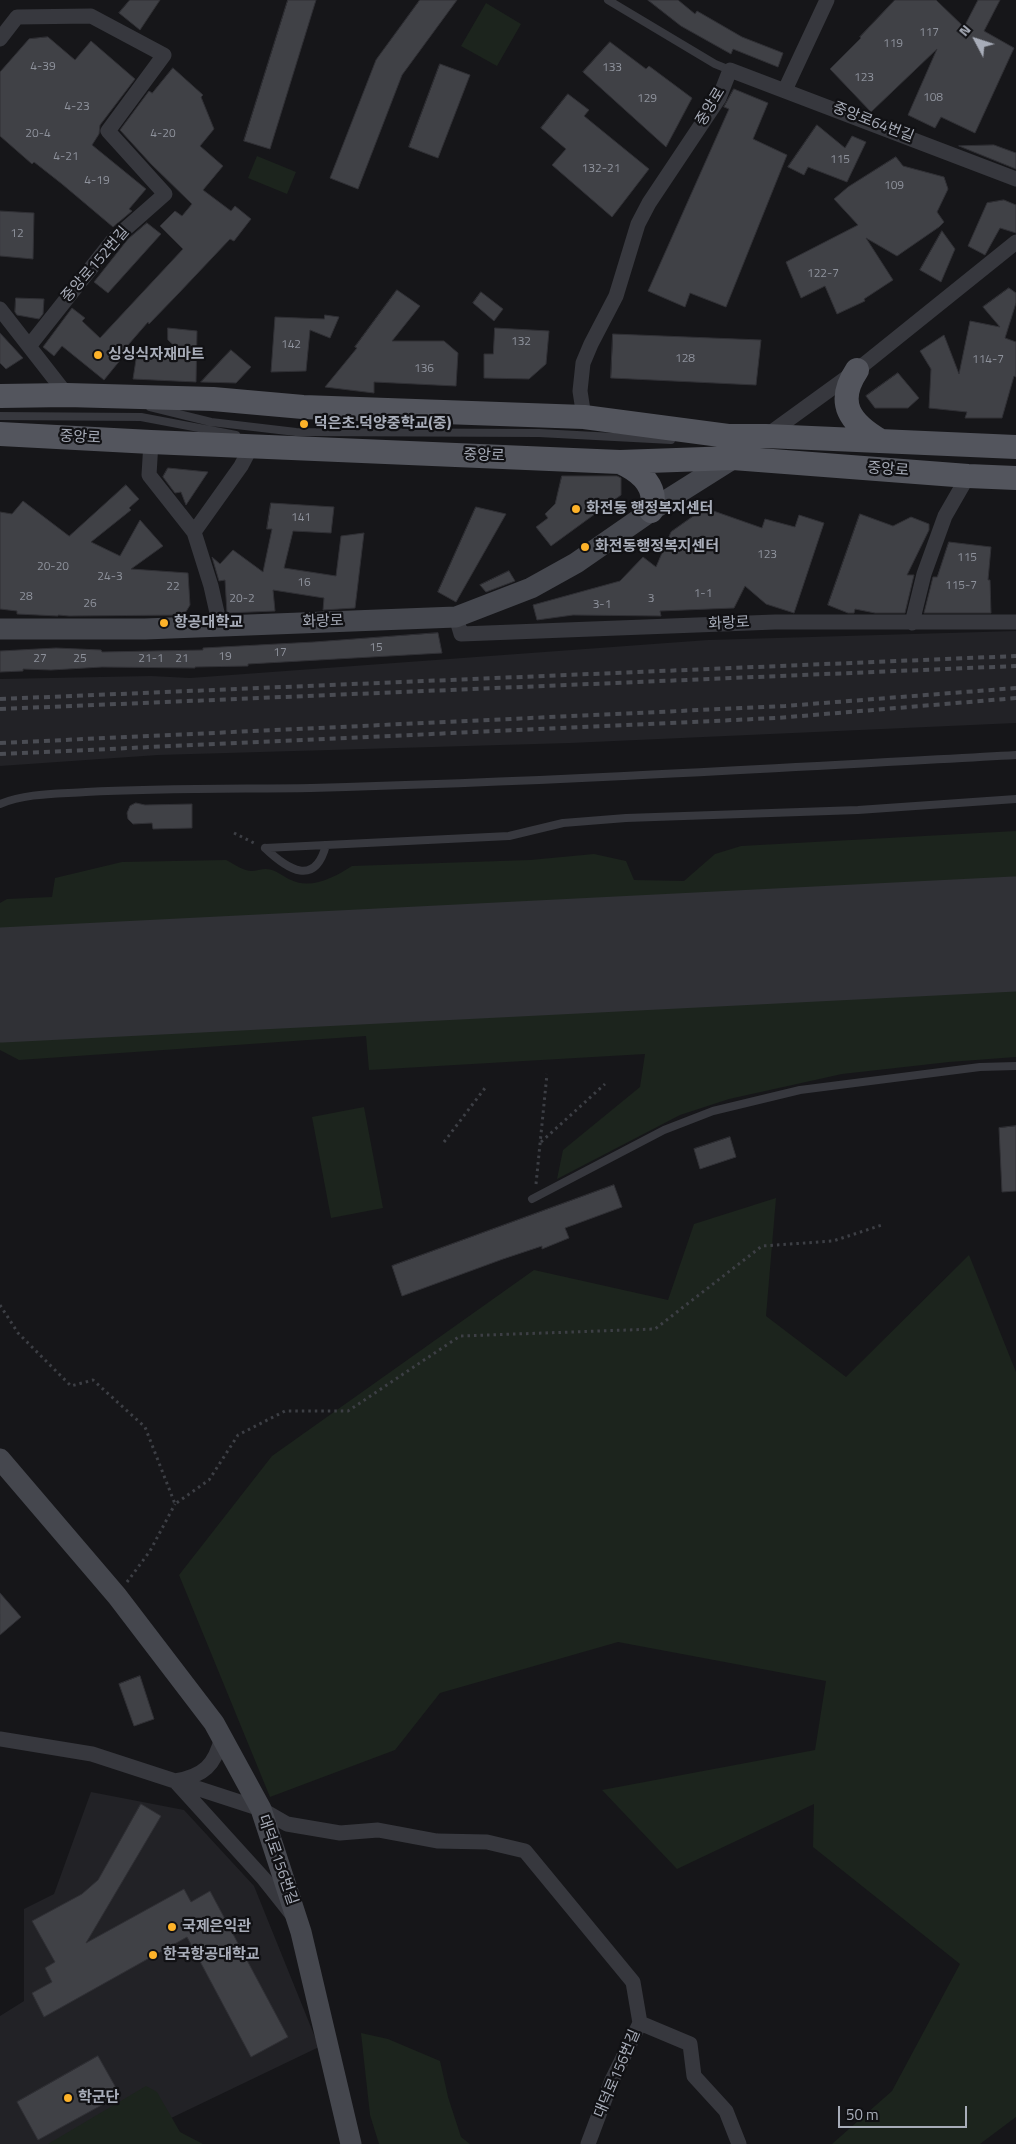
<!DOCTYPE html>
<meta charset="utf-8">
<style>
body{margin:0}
#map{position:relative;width:1016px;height:2144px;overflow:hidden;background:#161619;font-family:"Titillium Web",sans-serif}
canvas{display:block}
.north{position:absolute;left:951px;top:15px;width:50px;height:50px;-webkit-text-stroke:4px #111114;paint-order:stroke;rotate:310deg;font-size:14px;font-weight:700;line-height:20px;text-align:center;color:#a8adb9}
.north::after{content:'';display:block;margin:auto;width:18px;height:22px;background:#a8adb9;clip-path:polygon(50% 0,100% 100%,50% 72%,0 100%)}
.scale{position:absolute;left:838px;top:2106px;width:129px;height:22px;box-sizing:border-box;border:2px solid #a8adb9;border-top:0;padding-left:6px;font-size:15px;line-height:18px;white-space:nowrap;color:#a8adb9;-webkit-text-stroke:4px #111114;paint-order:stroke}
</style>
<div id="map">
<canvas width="1016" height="2144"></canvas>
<div class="north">N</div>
<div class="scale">50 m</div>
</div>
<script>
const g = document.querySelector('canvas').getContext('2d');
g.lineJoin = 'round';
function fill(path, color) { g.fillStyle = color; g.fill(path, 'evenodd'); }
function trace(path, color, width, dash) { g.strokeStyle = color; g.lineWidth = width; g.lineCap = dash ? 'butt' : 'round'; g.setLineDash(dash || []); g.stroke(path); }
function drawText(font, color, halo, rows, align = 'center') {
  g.font = font + ' "Titillium Web","Noto Sans KR",sans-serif'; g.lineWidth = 4.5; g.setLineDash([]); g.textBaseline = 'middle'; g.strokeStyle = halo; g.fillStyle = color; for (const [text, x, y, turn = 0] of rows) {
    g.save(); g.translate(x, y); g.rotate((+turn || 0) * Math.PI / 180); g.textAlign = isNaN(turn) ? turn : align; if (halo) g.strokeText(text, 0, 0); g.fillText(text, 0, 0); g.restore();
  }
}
fill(new Path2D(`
 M 1016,631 L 1016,723 L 570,743 L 158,755 L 0,766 L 0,679 L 151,676 L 190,678 L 708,640 Z
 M 91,1792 L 184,1810 L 254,1886 L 319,2047 L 117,2144 L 0,2144 L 0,2016 L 24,2001 L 24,1909 L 54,1894 Z`), '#222226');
fill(new Path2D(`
 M 486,3 L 521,24 L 497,66 L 461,46 Z
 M 257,156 L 296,172 L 287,194 L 248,178 Z
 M 1016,831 L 1016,914 L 0,964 L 0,903 L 7,899 L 52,897 L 55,878 L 122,862 L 226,860 C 234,864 242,870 251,871 C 256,871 261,869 266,869 C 277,870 282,876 291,880 C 311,890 335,877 352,866 L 530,860 L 594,854 L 626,861 L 634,880 L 684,881 L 715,854 L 741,846 Z
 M 987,966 L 999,968 L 1016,980 L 1016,1057 L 949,1062 L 842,1074 L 729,1099 L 680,1115 L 557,1179 L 563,1150 L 640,1087 L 645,1054 L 369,1070 L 366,1036 L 19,1060 L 0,1050 L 0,1012 Z
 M 364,1107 L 383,1208 L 331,1218 L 312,1117 Z
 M 776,1198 L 766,1316 L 846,1377 L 969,1255 L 1016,1372 L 1016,2117 L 980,2144 L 832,2144 L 892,2091 L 960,1964 L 813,1847 L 814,1804 L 677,1869 L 602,1790 L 815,1750 L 826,1681 L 618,1642 L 440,1693 L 395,1750 L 270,1797 L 179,1575 L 272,1456 L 534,1270 L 668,1300 L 694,1224 Z
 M 361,2033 L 388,2039 L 440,2061 L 448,2097 L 461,2137 L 470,2144 L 379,2144 L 370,2115 Z
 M 146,2086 L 157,2092 L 180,2132 L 203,2144 L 48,2144 Z`), '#1c241d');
trace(new Path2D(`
 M 0,985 L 1016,934`), '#303136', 115);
const building = new Path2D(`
 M 130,0 L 160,0 L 140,30 L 119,13 Z
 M 288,0 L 316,0 L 270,149 L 244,141 Z
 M 420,0 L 457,0 L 402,75 L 358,189 L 330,178 L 376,60 Z
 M 648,0 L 678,0 L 695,14 L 697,11 L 742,37 L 783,53 L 778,67 L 733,49 L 731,54 L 681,26 Z
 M 895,0 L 936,0 L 964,27 L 978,0 L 1000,0 L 984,31 L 1014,48 L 975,133 L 941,117 L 935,128 L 908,115 L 937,49 L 871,112 L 830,69 L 861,38 L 860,37 Z
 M 48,37 L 75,60 L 91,41 L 135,79 L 100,125 L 99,134 L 92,145 L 146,189 L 129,209 L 132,211 L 113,227 L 62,184 L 34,162 L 32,164 L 0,136 L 0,72 L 29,39 Z
 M 610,42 L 646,69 L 649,66 L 692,98 L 666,147 L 583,72 Z
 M 440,64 L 470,75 L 438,158 L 409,147 Z
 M 173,68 L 203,95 L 201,97 L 214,129 L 200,146 L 223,166 L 203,190 L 231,211 L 235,206 L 251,219 L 234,241 L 230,239 L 178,294 L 149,324 L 148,322 L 122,352 L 126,353 L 104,380 L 62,346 L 54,356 L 43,347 L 72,308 L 85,318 L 82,321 L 100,338 L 183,249 L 160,226 L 175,211 L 182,216 L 192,204 L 151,164 L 120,130 L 149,91 L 152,93 Z
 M 734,89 L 768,103 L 753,139 L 787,155 L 726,307 L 690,293 L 685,307 L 648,291 L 729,109 L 724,107 Z
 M 568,94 L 589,110 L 584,116 L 649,169 L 612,217 L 552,165 L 566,149 L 541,128 Z
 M 817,125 L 845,148 L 852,136 L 866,142 L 847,182 L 808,167 L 804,175 L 788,167 Z
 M 994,145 L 1016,153 L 1016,169 L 959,146 Z
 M 896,157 L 903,166 L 944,177 L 948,189 L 937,212 L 944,222 L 939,227 L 897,256 L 866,238 L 893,280 L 864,299 L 865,301 L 837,314 L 825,286 L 801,298 L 786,262 L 858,225 L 834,199 L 848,187 Z
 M 1004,200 L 1016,205 L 1016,233 L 1000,228 L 985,255 L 968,246 L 987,203 Z
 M 0,211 L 34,213 L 33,259 L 0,256 Z
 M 147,223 L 161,234 L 108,293 L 94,282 L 128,239 Z
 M 942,231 L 955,249 L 941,282 L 920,270 Z
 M 1009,288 L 1016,293 L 1016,303 L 1005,338 L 1016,342 L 1016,377 L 1014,376 L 1002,418 L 965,418 L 967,412 L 929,408 L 931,369 L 920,351 L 944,335 L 959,374 L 970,321 L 1000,327 L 983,307 Z
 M 397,290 L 420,306 L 392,341 L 444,341 L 458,353 L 456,386 L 374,382 L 374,393 L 325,387 L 357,348 L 355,347 Z
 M 481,292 L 503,309 L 494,321 L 473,303 Z
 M 16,298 L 44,299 L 43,314 L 39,319 L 17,315 L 15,312 Z
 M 325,315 L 339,317 L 330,338 L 310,330 L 306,371 L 271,372 L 275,317 L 324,319 Z
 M 168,328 L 197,331 L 196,382 L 133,379 L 137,353 L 186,357 L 168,340 Z
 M 495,328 L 549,331 L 546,364 L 529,379 L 484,378 L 484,354 L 493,354 Z
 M 0,333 L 23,358 L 6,369 L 0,363 Z
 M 613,334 L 761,340 L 756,385 L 611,378 Z
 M 231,350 L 251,367 L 236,383 L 201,382 Z
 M 898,373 L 919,398 L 908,408 L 875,408 L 866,396 Z
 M 168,468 L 208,472 L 186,505 L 181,492 L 175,493 L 163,477 Z
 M 562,476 L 617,476 L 621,478 L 621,495 L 551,546 L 536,527 L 548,518 L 545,514 L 555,504 Z
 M 126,485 L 139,499 L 129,508 L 131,510 L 91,542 L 120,556 L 140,520 L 163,546 L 131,569 L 188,573 L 190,605 L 184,615 L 69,616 L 58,615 L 58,616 L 17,614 L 17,611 L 0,609 L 0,512 L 12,514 L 23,501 L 69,536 Z
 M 271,503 L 334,507 L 331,533 L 293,531 L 284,568 L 336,576 L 341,536 L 364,533 L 355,608 L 323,610 L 324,598 L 273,590 L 275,611 L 227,613 L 225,580 L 219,581 L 212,557 L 220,564 L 233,550 L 263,572 L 272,529 L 267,529 Z
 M 476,507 L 506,514 L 456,602 L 438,592 Z
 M 705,508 L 762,528 L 765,519 L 795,527 L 799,515 L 824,523 L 794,613 L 766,604 L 745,586 L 734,608 L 660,611 L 661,616 L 573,615 L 537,620 L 533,605 L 620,581 L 643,557 L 656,567 L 671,532 Z
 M 860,514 L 893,526 L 911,517 L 929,524 L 929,530 L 907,575 L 914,575 L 905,613 L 875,613 L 855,609 L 854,613 L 848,613 L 828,605 Z
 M 949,542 L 991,547 L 988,580 L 990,580 L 991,613 L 924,613 L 933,577 L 937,577 Z
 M 509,571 L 515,581 L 486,592 L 480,585 Z
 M 438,633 L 442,653 L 248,664 L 248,666 L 195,667 L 195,668 L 102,667 L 51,670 L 23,669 L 23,671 L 0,672 L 0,651 L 56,648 L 101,650 L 102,652 L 203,650 L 203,648 L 314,642 Z
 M 136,803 L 145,805 L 192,804 L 192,828 L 153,829 L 152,823 L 133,824 L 128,819 L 127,813 L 130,806 Z
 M 1016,1126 L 1016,1191 L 1002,1192 L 999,1128 Z
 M 730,1137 L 736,1157 L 700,1169 L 694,1149 Z
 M 614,1185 L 622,1207 L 565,1228 L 569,1238 L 542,1249 L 542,1246 L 503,1259 L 402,1296 L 392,1266 Z
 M 0,1593 L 21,1617 L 0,1635 Z
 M 140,1676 L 154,1719 L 134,1726 L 119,1684 Z
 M 141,1804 L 161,1816 L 86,1943 L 184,1889 L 191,1902 L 210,1891 L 288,2037 L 251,2057 L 187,1937 L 44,2017 L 32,1993 L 52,1982 L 45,1968 L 55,1962 L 32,1921 L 82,1894 L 98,1880 Z
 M 98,2056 L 120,2095 L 38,2140 L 17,2102 Z`);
fill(building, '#404146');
trace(building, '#303035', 1);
trace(new Path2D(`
 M 234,833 L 256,844
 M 444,1142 L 485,1088
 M 541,1142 L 605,1084
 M 536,1184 L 547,1074
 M 0,1305 L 18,1333 L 71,1386 L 93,1380 L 145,1427 L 175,1504 L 209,1480 L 238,1435 L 285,1411 L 348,1411 L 460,1336 L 655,1329 L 762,1246 L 833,1241 L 882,1225
 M 127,1582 L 150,1551 L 175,1504`), '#3d3f45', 3, [2.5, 4]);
trace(new Path2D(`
 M 608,0 L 715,64 L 730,70
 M 150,407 L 211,422 L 296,432 L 539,433 L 671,440
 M 0,416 L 141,417 L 236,435
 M 0,804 C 26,793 57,794 86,792 C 160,788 236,789 311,788 C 546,782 781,768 1016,755
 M 265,848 L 509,836 L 563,823 L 626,818 L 858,810 L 1016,799
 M 265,848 C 288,870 315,887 326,845
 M 532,1199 L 664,1130 L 713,1111 L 800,1090 L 980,1067 L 1016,1066`), '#37383e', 8);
trace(new Path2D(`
 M 0,39 L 17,17 L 91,16 L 164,55 L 108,131 L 165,194 L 114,239 L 30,345
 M 785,90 L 827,0
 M 0,309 L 67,395
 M 584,417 L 580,391 L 583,363 L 591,344 L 616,296 L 638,224 L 649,203 L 719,98 L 730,70 L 1016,179
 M 766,436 L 857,370 L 1016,242
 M 151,442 L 149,475 L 194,532 L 211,586 L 220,626
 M 194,532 L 241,466 L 251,447
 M 456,617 L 461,634 L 775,622 L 1016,622
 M 912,623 L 924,574 L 945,516 L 968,476
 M 0,1739 L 92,1754 L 261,1809 L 287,1824 L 340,1833 L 378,1830 L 437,1841 L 487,1842 L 525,1851 L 633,1982 L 640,2023
 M 175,1781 C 204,1776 215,1765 222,1737
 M 176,1782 L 264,1879 L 291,1913
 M 640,2023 L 690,2044 L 694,2076 L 726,2111 L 739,2144
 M 588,2144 L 612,2080 L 640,2023`), '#37383e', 15);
trace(new Path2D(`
 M 0,629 L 145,629 L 456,617 L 531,588 L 576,563 L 664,502 L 737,456
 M 0,1459 L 117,1596 L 214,1723 L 261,1809 L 301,1932 L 351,2144`), '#45474e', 21);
trace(new Path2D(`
 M 857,370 C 835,403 850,423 881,441
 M 0,396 L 67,395 L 213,399 L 303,407 L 584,417 L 728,436 L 766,436 L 1016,447
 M 0,434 L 151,442 L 620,462 L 733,458 L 968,476 L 1016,478
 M 620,462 C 640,471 659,487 651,511`), '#53555d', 24);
trace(new Path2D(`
 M 0,699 L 1016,656
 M 0,709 L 1016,666
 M 0,743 L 785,706 L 1016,688
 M 0,754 L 777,718 L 1016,698`), '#4a4c53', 4, [6, 5]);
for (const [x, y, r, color] of [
 [98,355,5,"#fdb229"],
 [304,424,5,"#fdb229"],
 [576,509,5,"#fdb229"],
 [585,547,5,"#fdb229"],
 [164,623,5,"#fdb229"],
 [172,1927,5,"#fdb229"],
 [153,1955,5,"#fdb229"],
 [68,2098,5,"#fdb229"]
]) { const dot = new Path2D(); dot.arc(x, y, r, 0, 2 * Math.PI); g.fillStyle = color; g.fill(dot); trace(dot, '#111114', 2); }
drawText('12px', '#8e929c', null, [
 ["117",929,33],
 ["119",893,44],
 ["4-39",43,67],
 ["133",612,68],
 ["123",864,78],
 ["108",933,98],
 ["129",647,99],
 ["4-23",77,107],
 ["20-4",38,134],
 ["4-20",163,134],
 ["4-21",66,157],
 ["115",840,160],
 ["132-21",601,169],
 ["4-19",97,181],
 ["109",894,186],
 ["12",17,234],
 ["122-7",823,274],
 ["132",521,342],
 ["142",291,345],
 ["128",685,359],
 ["114-7",988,360],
 ["136",424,369],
 ["141",301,518],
 ["123",767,555],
 ["115",967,558],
 ["20-20",53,567],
 ["24-3",110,577],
 ["16",304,583],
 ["115-7",961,586],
 ["22",173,587],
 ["1-1",703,594],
 ["28",26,597],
 ["20-2",242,599],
 ["3",651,599],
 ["26",90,604],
 ["3-1",602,605],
 ["15",376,648],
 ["17",280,653],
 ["19",225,657],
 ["27",40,659],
 ["25",80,659],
 ["21-1",151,659],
 ["21",182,659]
]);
drawText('15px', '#a8adb9', '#111114', [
 ["중앙로",711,107,-59],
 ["중앙로64번길",873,123,21],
 ["중앙로152번길",96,265,-49],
 ["중앙로",80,438,3],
 ["중앙로",484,456,2],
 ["중앙로",888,470,4],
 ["화랑로",323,622,-2],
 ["화랑로",729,624,-3],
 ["대덕로156번길",277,1860,71],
 ["대덕로156번길",618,2074,-67]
]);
drawText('bold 15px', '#a8adb9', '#111114', [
 ["싱싱식자재마트",108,355],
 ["덕은초.덕양중학교(중)",314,424],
 ["화전동 행정복지센터",586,509],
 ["화전동행정복지센터",595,547],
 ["항공대학교",174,623],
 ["국제은익관",182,1927],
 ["한국항공대학교",163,1955],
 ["학군단",78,2098]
], 'left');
</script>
